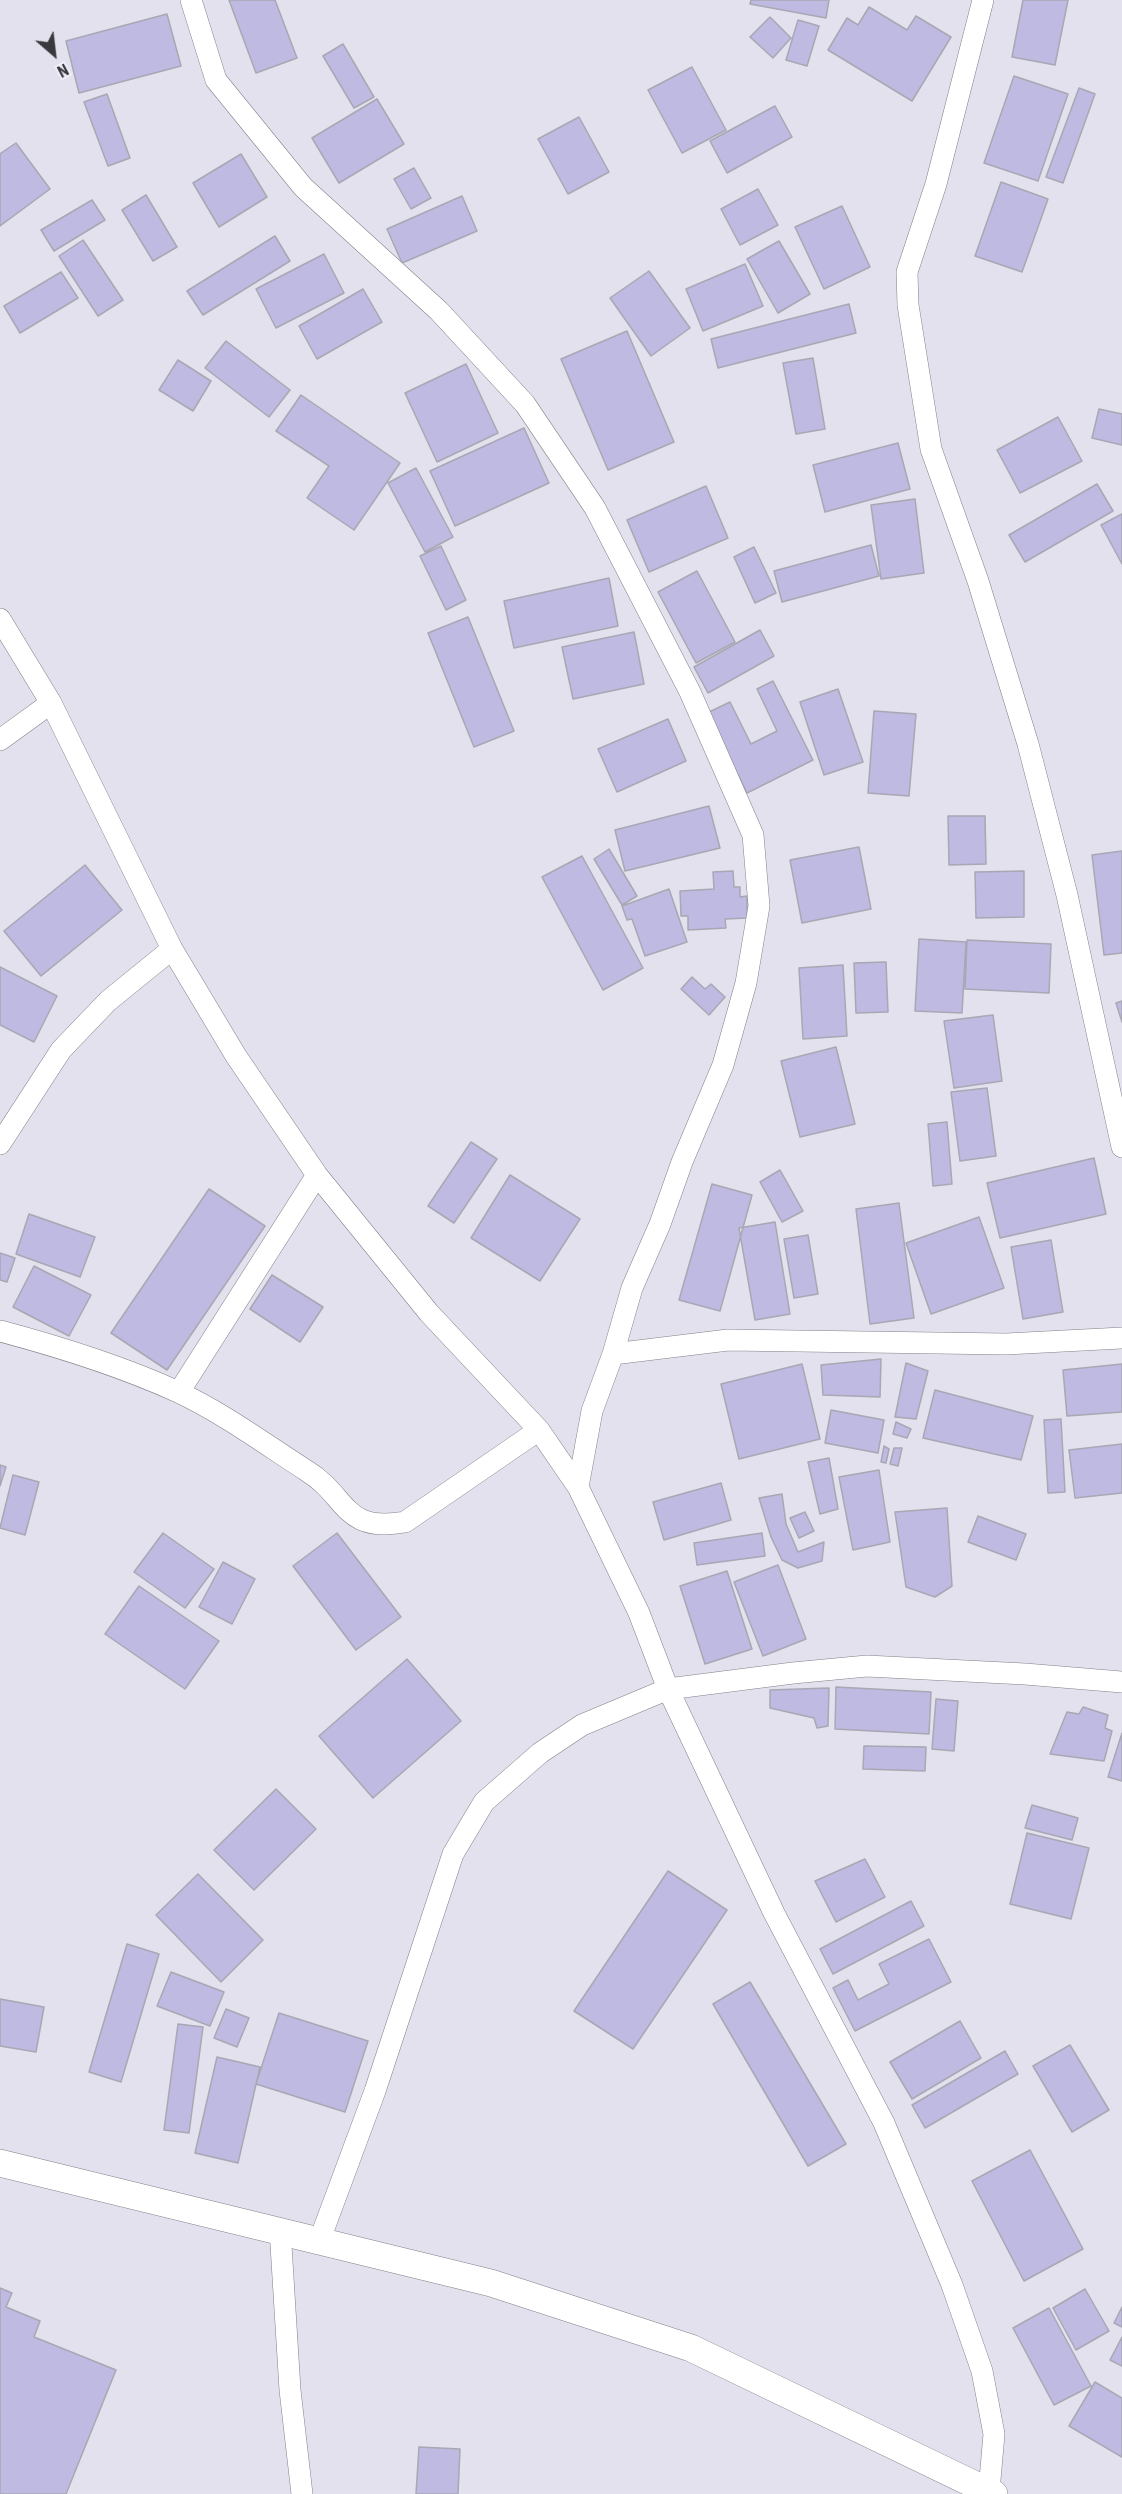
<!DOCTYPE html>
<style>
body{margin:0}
#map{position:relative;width:1122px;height:2494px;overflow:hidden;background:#e2e1ed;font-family:"Roboto Condensed",sans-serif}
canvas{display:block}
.north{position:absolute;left:24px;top:24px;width:60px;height:60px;-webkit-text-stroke:4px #efeefa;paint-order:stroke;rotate:152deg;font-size:16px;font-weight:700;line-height:24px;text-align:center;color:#39393d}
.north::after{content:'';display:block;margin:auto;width:21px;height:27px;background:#39393d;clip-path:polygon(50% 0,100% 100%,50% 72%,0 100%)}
</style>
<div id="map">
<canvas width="1122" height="2494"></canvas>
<div class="north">N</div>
</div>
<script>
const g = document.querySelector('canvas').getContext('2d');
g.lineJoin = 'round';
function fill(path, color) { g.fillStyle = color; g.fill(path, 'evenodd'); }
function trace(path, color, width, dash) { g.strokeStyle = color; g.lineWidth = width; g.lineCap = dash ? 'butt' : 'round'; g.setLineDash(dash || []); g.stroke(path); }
const building = new Path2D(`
 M 229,0 L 275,0 L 297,58 L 256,73 Z
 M 751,0 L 829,0 L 826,18 L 750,4 Z
 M 1023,0 L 1068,0 L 1055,65 L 1012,57 Z
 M 869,7 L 907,30 L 916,16 L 951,37 L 912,101 L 828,50 L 847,18 L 858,25 Z
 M 167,14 L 181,66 L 79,93 L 66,41 Z
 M 770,17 L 791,38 L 773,58 L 750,37 Z
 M 798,20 L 819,26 L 807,66 L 786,60 Z
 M 343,44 L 374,97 L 354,108 L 323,56 Z
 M 692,67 L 726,130 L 682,153 L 648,90 Z
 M 1014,76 L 1068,94 L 1038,181 L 984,163 Z
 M 1079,88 L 1095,94 L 1063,183 L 1046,177 Z
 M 107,94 L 130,158 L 108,166 L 84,102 Z
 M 377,99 L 404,144 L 339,183 L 312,138 Z
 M 775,106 L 792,137 L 727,173 L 710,141 Z
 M 579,117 L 609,172 L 568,194 L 538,139 Z
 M 16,143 L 50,189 L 0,226 L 0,154 Z
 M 241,154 L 267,197 L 219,227 L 193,183 Z
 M 414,168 L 431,198 L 411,209 L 394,179 Z
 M 1001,182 L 1048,199 L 1022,272 L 975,256 Z
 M 758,189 L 778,225 L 740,245 L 721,209 Z
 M 146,195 L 177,247 L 153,261 L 122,210 Z
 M 462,196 L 477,231 L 402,263 L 387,229 Z
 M 92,200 L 105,220 L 54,251 L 41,230 Z
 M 842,206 L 870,267 L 824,289 L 795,227 Z
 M 275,236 L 290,261 L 203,315 L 187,291 Z
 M 83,240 L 123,300 L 98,316 L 59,256 Z
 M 779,241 L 810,294 L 778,313 L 747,259 Z
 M 324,254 L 344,293 L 276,328 L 256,289 Z
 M 745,264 L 763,306 L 703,331 L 686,289 Z
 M 649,271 L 690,328 L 651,356 L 610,298 Z
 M 61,272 L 78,298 L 20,333 L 4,306 Z
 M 363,289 L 382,322 L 317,359 L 299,326 Z
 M 849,304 L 856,333 L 718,368 L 711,339 Z
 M 627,331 L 674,442 L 608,470 L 561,359 Z
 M 226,341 L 290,390 L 269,417 L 205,368 Z
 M 813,358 L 825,429 L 796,434 L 783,363 Z
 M 178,360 L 211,381 L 193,411 L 159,390 Z
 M 466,364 L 498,433 L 437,462 L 405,393 Z
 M 301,395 L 400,463 L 354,530 L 307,498 L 329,466 L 276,431 Z
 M 1099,409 L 1122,414 L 1122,445 L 1092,438 Z
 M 1058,417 L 1082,461 L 1020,493 L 997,450 Z
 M 524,428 L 549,483 L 455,526 L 430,471 Z
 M 898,443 L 910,489 L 825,512 L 813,465 Z
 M 416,468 L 453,537 L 425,552 L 388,483 Z
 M 1097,484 L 1113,511 L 1025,562 L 1009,535 Z
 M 706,486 L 728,538 L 649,572 L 627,520 Z
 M 915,499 L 924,573 L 881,579 L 871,505 Z
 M 1122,514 L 1122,564 L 1101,525 Z
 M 871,545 L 879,576 L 782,602 L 774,571 Z
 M 441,546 L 466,600 L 446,610 L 420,556 Z
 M 754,547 L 776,593 L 755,603 L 734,557 Z
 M 697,571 L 735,642 L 696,663 L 658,592 Z
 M 609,578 L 618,626 L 514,648 L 504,601 Z
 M 468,617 L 514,731 L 474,747 L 428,633 Z
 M 760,630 L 774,656 L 708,693 L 694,667 Z
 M 634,632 L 644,684 L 573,699 L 562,647 Z
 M 773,681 L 813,760 L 747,793 L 707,713 L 730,702 L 751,744 L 777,731 L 757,689 Z
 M 838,689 L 863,762 L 824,775 L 800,702 Z
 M 874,711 L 916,714 L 909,796 L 868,793 Z
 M 668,719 L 686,761 L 617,792 L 598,749 Z
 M 709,806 L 720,848 L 625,871 L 615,830 Z
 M 948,816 L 985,816 L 986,864 L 949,865 Z
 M 859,847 L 871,909 L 802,923 L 790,860 Z
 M 609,849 L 637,896 L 622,905 L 594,859 Z
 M 1122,851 L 1122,953 L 1104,955 L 1092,855 Z
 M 582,856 L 643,968 L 603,990 L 542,877 Z
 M 85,865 L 122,910 L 41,976 L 4,931 Z
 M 733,871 L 734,887 L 740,887 L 740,897 L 747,896 L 747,918 L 725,919 L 726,928 L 688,930 L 688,916 L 681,916 L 680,891 L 714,889 L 713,872 Z
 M 1024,871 L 1024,917 L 976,918 L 975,872 Z
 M 669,889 L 687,942 L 645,956 L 632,919 L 627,920 L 622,906 Z
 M 919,939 L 966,942 L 962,1013 L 915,1011 Z
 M 967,940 L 1051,944 L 1049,993 L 965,989 Z
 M 886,962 L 888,1012 L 856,1013 L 854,963 Z
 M 843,965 L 847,1036 L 803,1039 L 799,968 Z
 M 0,967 L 57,996 L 34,1042 L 0,1025 Z
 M 692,977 L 705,989 L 711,984 L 725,997 L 709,1015 L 681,989 Z
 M 1122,1001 L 1122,1022 L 1116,1003 Z
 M 993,1015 L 1002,1081 L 954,1088 L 944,1021 Z
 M 836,1047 L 855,1124 L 800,1137 L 781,1061 Z
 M 987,1088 L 996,1156 L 960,1161 L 951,1092 Z
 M 947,1122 L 952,1184 L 933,1186 L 928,1124 Z
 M 471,1142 L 497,1159 L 454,1223 L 428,1206 Z
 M 1094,1158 L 1106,1214 L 1000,1238 L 987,1183 Z
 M 780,1170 L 803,1211 L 782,1222 L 760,1182 Z
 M 510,1175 L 580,1219 L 540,1281 L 471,1238 Z
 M 712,1184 L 752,1195 L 720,1311 L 679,1300 Z
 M 209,1189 L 265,1226 L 167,1370 L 111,1333 Z
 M 899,1203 L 914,1318 L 870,1324 L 856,1209 Z
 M 29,1214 L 95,1237 L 80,1277 L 16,1254 Z
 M 979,1217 L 1004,1288 L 931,1314 L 906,1243 Z
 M 775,1222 L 790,1314 L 755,1320 L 739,1228 Z
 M 808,1235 L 818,1294 L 794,1298 L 784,1239 Z
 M 1051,1240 L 1063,1312 L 1023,1319 L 1011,1247 Z
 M 0,1253 L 15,1258 L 7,1282 L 0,1280 Z
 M 34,1266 L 91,1295 L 69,1336 L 13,1307 Z
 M 272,1275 L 323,1307 L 300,1342 L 250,1309 Z
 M 881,1359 L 880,1397 L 823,1395 L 821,1365 Z
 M 906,1363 L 928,1371 L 916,1419 L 895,1417 Z
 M 802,1364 L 820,1439 L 739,1459 L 721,1384 Z
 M 1122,1364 L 1122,1412 L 1067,1416 L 1063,1370 Z
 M 935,1390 L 1033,1416 L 1021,1460 L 923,1438 Z
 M 831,1410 L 884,1420 L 878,1453 L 825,1443 Z
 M 1061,1419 L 1065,1492 L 1048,1493 L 1044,1420 Z
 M 896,1422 L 911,1429 L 907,1438 L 893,1434 Z
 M 1122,1444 L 1122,1493 L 1075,1498 L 1069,1450 Z
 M 884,1446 L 889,1449 L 886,1463 L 881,1462 Z
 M 894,1448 L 902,1448 L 898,1466 L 890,1464 Z
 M 829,1458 L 838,1509 L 820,1514 L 808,1462 Z
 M 0,1465 L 6,1467 L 0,1486 Z
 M 879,1470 L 890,1542 L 853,1550 L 839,1477 Z
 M 13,1475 L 39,1482 L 25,1535 L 0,1528 Z
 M 721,1483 L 731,1520 L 664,1540 L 653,1502 Z
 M 782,1494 L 786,1524 L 798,1552 L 824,1542 L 822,1561 L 798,1568 L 782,1560 L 771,1537 L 759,1498 Z
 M 947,1508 L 952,1586 L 935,1597 L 906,1587 L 895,1512 Z
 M 805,1512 L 814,1531 L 799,1538 L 790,1518 Z
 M 978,1516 L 1026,1534 L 1016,1560 L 968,1542 Z
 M 163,1533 L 214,1569 L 185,1608 L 134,1572 Z
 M 337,1533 L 401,1617 L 356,1650 L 293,1566 Z
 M 762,1533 L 765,1556 L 697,1565 L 694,1543 Z
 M 223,1562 L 255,1579 L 232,1624 L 199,1607 Z
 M 778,1565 L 806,1639 L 763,1656 L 734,1582 Z
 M 727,1571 L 752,1649 L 705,1664 L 680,1586 Z
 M 139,1586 L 219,1641 L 185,1689 L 105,1634 Z
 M 407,1659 L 461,1721 L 373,1798 L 319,1736 Z
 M 836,1687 L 931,1692 L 929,1734 L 835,1729 Z
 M 829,1688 L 828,1726 L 817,1728 L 814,1718 L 770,1708 L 770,1690 Z
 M 936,1699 L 958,1701 L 954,1751 L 932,1749 Z
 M 1083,1707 L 1108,1715 L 1105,1728 L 1112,1731 L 1104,1761 L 1050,1754 L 1067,1712 L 1079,1714 Z
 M 1122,1733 L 1122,1781 L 1108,1777 Z
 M 864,1746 L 926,1747 L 925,1771 L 863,1769 Z
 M 276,1789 L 316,1829 L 254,1890 L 214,1850 Z
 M 1032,1805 L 1078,1818 L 1072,1840 L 1025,1828 Z
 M 1027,1833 L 1089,1848 L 1071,1919 L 1010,1904 Z
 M 865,1859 L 885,1897 L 836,1922 L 815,1881 Z
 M 668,1871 L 727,1910 L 633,2049 L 574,2011 Z
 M 198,1874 L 263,1940 L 221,1982 L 156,1915 Z
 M 911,1901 L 924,1926 L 833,1974 L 820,1949 Z
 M 929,1939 L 951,1982 L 855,2031 L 833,1988 L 848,1980 L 858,2000 L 889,1984 L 879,1964 Z
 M 127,1944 L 159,1954 L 121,2082 L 89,2072 Z
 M 171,1972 L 224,1992 L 210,2026 L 157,2006 Z
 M 750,1982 L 846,2144 L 808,2166 L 713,2004 Z
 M 0,1999 L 44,2007 L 36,2052 L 0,2046 Z
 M 226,2009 L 249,2018 L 237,2047 L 214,2038 Z
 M 279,2013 L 368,2041 L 345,2112 L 256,2084 Z
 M 960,2021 L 981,2058 L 912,2099 L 890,2062 Z
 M 178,2024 L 203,2027 L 189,2133 L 164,2130 Z
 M 1070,2045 L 1109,2110 L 1072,2132 L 1033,2066 Z
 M 1005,2051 L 1018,2074 L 925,2128 L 912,2105 Z
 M 217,2057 L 260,2067 L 238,2163 L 195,2153 Z
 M 1030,2150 L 1083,2249 L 1024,2281 L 972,2181 Z
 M 0,2288 L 12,2293 L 6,2307 L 40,2321 L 34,2337 L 116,2370 L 66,2494 L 0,2494 Z
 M 1085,2289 L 1109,2331 L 1076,2350 L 1053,2308 Z
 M 1122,2307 L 1122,2327 L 1114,2323 Z
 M 1049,2308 L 1091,2386 L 1054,2405 L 1013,2328 Z
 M 1122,2337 L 1122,2366 L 1110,2360 Z
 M 1095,2382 L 1122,2398 L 1122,2457 L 1069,2426 Z
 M 419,2447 L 460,2449 L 458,2494 L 416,2494 Z`);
fill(building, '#bebae1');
trace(building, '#a8a7b3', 1.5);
const minor = new Path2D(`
 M 191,0 L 216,80 L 303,187 L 439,311 L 525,404 L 595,508 L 690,692 L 753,835 L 759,906 L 746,983 L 723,1065 L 682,1162 L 660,1224 L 632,1288 L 613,1354 L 592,1411 L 578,1487
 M 983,0 L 936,184 L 907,272 L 908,305 L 931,449 L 978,581 L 1028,744 L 1067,895 L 1122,1147
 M 0,619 L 51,703 L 172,949 L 236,1056 L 317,1175 L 429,1313 L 539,1430 L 578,1487 L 639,1613 L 668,1689 L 774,1913 L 884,2123 L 952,2285 L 982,2371 L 994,2434 L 989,2491
 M 0,740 L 51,703
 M 0,1144 L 61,1050 L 108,1001 L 172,949
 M 0,1331 C 60,1347 121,1366 178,1392 C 223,1413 265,1444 307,1471 C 348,1496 342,1533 405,1522 L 539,1430
 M 613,1354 L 728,1340 L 1006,1344 L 1122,1338
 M 179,1392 L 317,1175
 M 280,2229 L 290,2390 L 302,2494
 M 320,2239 L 375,2091 L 453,1854 L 484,1802 L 540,1753 L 582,1725 L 668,1689 L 793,1673 L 867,1666 L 1025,1674 L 1122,1682`);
const tertiary = new Path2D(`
 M 0,2163 L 491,2283 L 691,2348 L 994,2494`);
trace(minor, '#80808a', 22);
trace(tertiary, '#80808a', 28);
trace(minor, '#fff', 21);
trace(tertiary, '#fff', 27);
</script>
